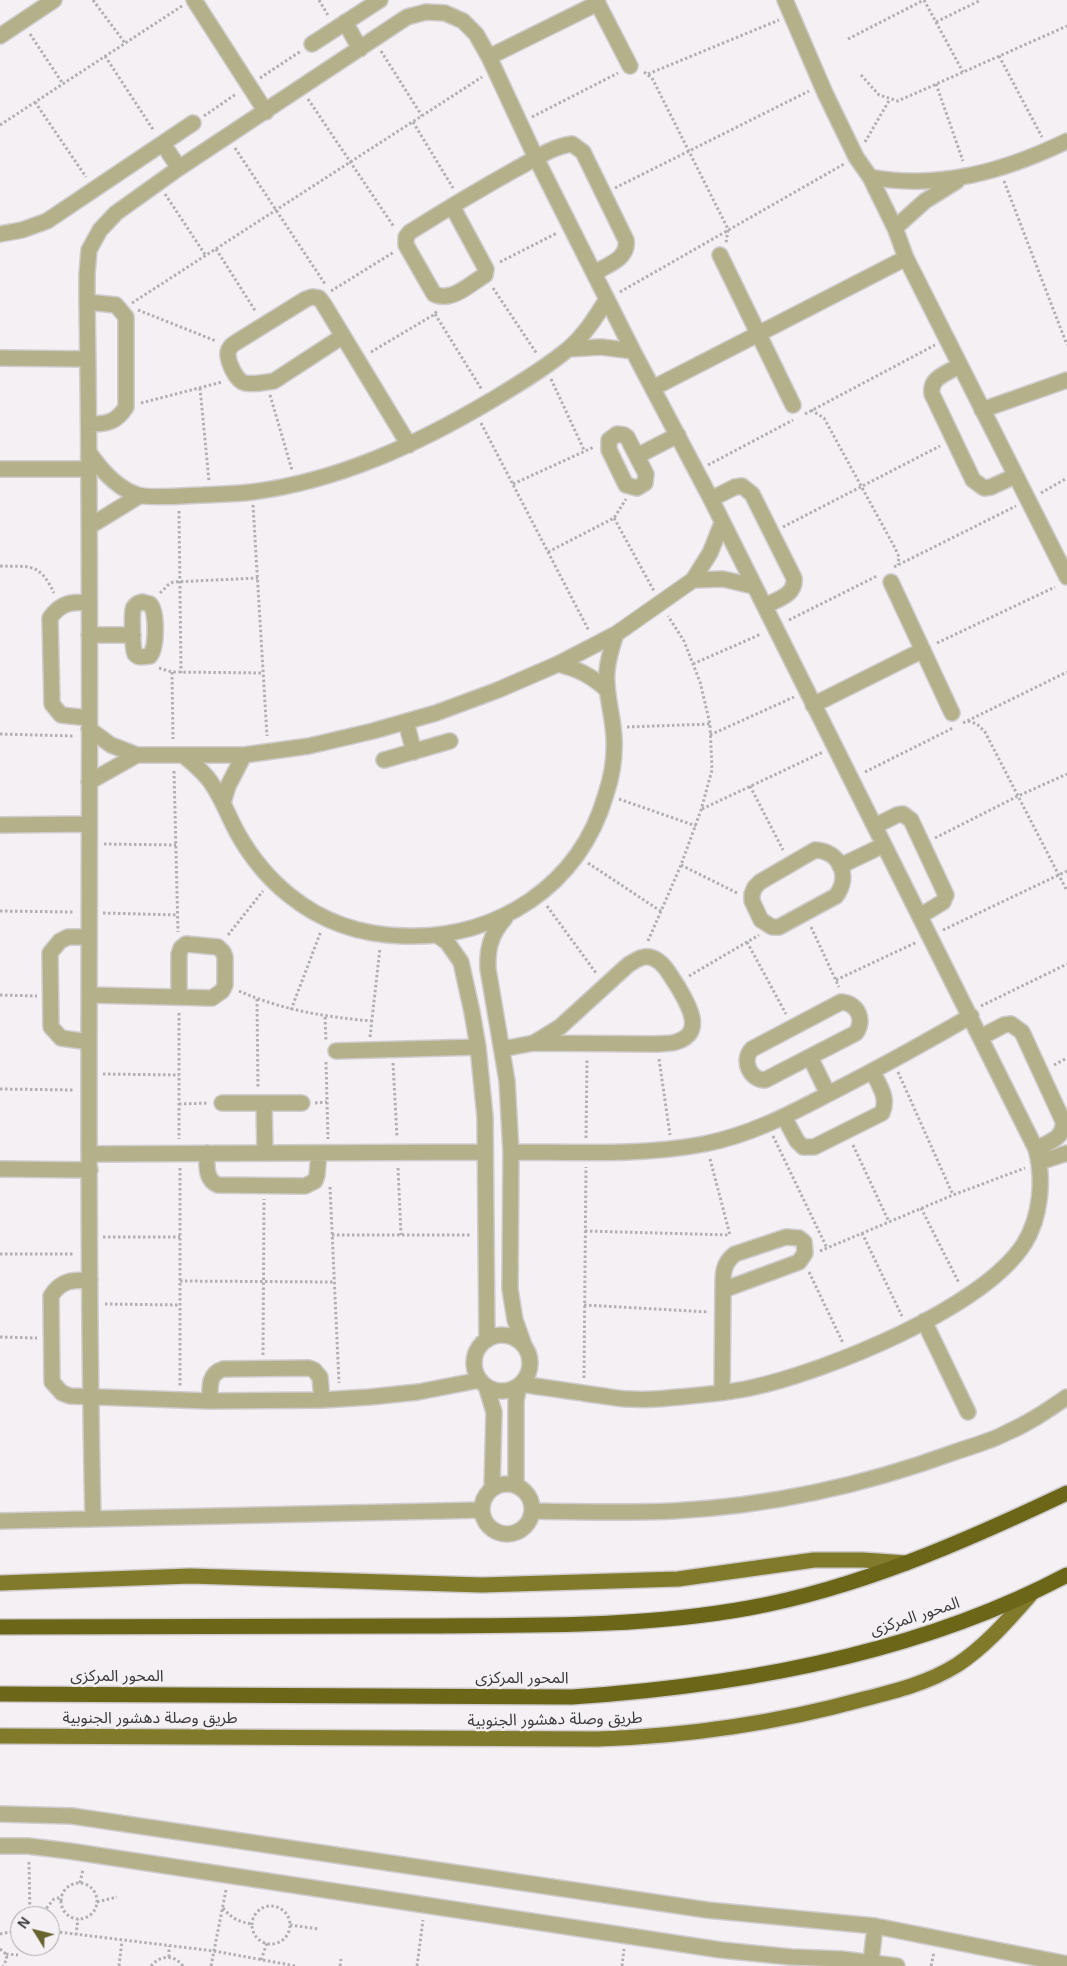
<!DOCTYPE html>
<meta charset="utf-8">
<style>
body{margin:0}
#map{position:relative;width:1067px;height:1966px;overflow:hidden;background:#f4f0f3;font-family:Helvetica,sans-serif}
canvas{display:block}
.north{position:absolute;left:10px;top:1906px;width:50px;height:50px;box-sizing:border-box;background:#f4f0f3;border:1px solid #aaa8aa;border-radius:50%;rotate:306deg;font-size:14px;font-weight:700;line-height:20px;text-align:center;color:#3c3b3c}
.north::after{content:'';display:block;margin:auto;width:18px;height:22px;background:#686430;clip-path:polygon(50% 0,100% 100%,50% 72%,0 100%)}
</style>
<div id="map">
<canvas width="1067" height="1966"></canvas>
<div class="north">N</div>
</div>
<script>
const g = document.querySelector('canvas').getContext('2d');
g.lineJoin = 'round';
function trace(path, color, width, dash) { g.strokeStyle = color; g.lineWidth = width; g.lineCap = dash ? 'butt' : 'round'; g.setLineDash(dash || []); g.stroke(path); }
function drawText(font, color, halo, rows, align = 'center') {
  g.font = font + ' Helvetica,"Noto Sans Arabic",sans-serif'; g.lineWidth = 5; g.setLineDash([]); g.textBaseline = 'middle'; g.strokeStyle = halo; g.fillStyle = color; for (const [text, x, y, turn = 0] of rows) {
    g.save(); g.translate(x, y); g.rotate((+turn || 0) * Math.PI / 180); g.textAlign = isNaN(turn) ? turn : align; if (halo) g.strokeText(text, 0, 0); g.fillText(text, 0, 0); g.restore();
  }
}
const minor = new Path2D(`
 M 194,0 L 266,112
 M 596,0 L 630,66
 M 785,0 L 825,93 L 856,157 L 870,177 L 895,228 L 906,258 L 1067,577
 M 345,22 L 360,49
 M 0,36 L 54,0
 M 312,44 L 380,0
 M 489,57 L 598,3
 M 163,144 L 179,168
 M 870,177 C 939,190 1005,171 1067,141
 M 452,206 L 486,269 L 485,275 C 470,284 451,303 434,294 L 406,245 L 406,237 L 410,232 C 445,210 480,189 516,169 C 533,160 553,146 572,144 L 583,152 L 626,240 C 629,259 607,265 594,273
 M 895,228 L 925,201 L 957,181
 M 0,234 L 22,230 L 47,221 L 193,123
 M 720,255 L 793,405
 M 87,302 L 116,305 L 126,317 L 126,407 C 116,423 106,424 89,424
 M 343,336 L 274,381 C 265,382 254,385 245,383 C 236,381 227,361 228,352 C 229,348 232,345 235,343 L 306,299 L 312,297 L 319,298 L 323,303 L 409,445
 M 568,349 L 601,347 L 633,351
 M 0,358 L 88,359
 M 959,366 C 947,373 929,378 932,394 L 973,480 L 984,488 L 991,487 L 1015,476
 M 653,388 L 906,258
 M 982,410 L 1067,380
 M 617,434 L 624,435 L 627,437 L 646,474 L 645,483 L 637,488 L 626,485 L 609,450 L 609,440 Z
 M 90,454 C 102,471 118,489 138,495 C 151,499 188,495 203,495 C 219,494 236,494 252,492 C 338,481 418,444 492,400 C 517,385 544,369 567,350 C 584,336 596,317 607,299
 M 637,456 L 678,435
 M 0,469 L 89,469
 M 711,499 L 735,487 L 742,486 L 752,494 L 794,578 C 796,595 778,599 765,606
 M 90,526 L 139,496
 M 693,580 L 723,579 L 753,586
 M 891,582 L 952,713
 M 142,602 L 150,604 C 157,611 157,647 150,656 C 145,656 139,659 135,654 C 132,650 132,616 133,610 C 134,605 137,603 142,602 Z
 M 89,635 L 133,635
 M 558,664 C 578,669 592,676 607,690
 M 813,705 L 923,650
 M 89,718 L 61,715 L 52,704 L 50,618 C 61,602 72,602 89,602
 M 406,722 L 414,752
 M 89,729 L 111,745 L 137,755 L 244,755 L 309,746 L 373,731 L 436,713 L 498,690 L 558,664 L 616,634 L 693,580 L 710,553 L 722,523
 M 183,755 C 194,764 205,773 212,784 C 223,800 229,818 238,834 C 251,857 269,879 289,895 C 322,922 361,935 404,936 C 497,939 580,886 606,794 C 613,773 616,749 613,727 C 611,708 605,690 607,671 C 608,659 612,646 616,634
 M 384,760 L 450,741
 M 89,782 L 137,755
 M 223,803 L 228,786 L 244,755
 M 0,825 L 89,824
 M 875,826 L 897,815 L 903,814 L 911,820 L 946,895 L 943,902 L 920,916
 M 815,850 C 840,851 851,876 836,896 L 779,927 L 772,927 L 761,920 L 752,901 L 752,894 L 755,887 L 760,882 Z
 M 840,866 L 884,845
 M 505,918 C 491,934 487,948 488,969 L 507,1081 L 511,1152 L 510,1289 L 515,1320 L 524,1345
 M 437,935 L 447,942 L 461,962 L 472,1012 L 478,1047 L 485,1117 L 487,1340
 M 89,937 L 68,937 L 60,941 L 50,953 L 51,1027 L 61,1038 L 89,1042
 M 89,995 L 212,998 L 222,991 L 225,985 L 225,957 L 223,952 L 218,947 L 186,944 L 181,948 L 179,954 L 179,997
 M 841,1002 C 858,1003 865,1020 856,1033 L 765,1080 C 750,1080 741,1060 752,1049 Z
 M 981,1037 L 1004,1025 L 1011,1024 L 1022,1032 L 1063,1121 C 1065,1138 1049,1142 1036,1149
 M 502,1049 L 534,1043 L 560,1027 L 628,965 C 636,960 644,954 653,958 C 665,963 671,977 678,987 C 688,1004 706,1033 676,1042 C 670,1044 663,1043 657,1044 L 534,1043
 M 336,1051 L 478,1047
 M 810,1057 L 828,1094
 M 222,1103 L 302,1103
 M 264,1103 L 265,1153
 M 784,1117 L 797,1141 L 803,1147 L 814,1147 L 882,1113 C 889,1098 879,1085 872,1071
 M 511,1152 C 575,1152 641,1156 704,1144 C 751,1135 792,1113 834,1091 C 881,1067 926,1042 971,1016
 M 207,1153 C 207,1165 205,1180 218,1185 L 305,1186 L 315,1181 L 317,1175 L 319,1153
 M 90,1154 L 484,1152
 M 1040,1162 L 1067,1153
 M 0,1169 L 90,1170
 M 90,1280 C 72,1280 61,1280 51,1296 L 52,1382 L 62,1393 L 70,1396 L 210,1401 L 322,1400 L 370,1397 L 418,1392 L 480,1380
 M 924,1321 L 968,1412
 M474 1363a28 28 0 1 1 56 0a28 28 0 1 1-56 0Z
 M 486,1386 L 494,1412 L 492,1488
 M 722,1392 L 723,1290 L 799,1262 L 805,1253 L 804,1242 L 799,1238 L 786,1237 L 735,1254 C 722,1264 723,1275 723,1290
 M 210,1401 C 210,1387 208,1374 223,1369 L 309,1368 L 314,1370 L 320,1377 L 322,1400
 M482 1509a25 25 0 1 1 50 0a25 25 0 1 1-50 0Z
 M 516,1485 L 516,1401 L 519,1386
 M 532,1511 C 579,1512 626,1513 673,1511 C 769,1506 865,1485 955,1452 C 972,1446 992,1441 1008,1432 C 1029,1423 1048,1410 1067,1397
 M 93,1519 C 84,1113 94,708 87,302 L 87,274 L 89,250 L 100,230 L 116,213 L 179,168 L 407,17 L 426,12 L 445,13 L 463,21 L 476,34 L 489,57 L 536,158 L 633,351 L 711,499 L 1036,1149 C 1044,1179 1041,1217 1024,1244 C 982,1309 825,1372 750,1388 C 727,1393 702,1395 679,1397 C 663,1399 645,1400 629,1399 C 618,1399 607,1396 596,1395 C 571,1391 546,1388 521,1384
 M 0,1521 L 482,1510
 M 0,1814 L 72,1816 L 707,1910 L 875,1926 L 1067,1964
 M 0,1846 L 28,1846 L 69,1851 L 721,1950 L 791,1957 L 841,1959 L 897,1966
 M 871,1962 L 875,1926`);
const major = new Path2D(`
 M 0,1583 L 190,1576 L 482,1585 L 678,1579 L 814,1560 L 863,1560 L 906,1563
 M 0,1736 L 598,1739 C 688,1736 777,1723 864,1699 C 896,1691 928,1683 957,1665 C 986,1646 1008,1620 1031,1594`);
const highway = new Path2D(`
 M 0,1627 C 139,1627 277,1626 416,1626 C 527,1625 639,1628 749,1608 C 859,1588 966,1541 1067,1493
 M 0,1694 L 572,1697 C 738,1686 918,1654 1067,1575`);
trace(minor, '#cfccce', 18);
trace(major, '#cfccce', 18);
trace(highway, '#cfccce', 18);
trace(new Path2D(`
 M 93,0 L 125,43
 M 319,0 L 329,17
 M 924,0 L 963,72
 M 936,22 L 981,0
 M 30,34 L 63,84
 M 848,39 L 924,0
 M 381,51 L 422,116
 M 105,56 L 154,131
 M 999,56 L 1042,137
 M 644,72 L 652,78 L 728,229 L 726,243
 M 648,74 L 779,20
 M 861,75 L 879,95 L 898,101 L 1067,26
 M 260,78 L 301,51
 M 936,84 L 963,161
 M 308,99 L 394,227
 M 35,102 L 86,177
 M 204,116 L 236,94
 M 532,117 L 618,73
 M 413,122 L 453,188
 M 0,125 L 182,6
 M 865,142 L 890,99
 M 235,148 L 325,284
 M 1004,181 L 1067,345
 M 615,188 L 809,91
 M 165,194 L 206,256
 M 216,249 L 256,312
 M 500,262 L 557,233
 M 493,288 L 537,354
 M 331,291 L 394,252
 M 620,292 L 844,164
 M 132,303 L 482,77
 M 138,310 L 216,341
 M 435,314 L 482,390
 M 371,352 L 435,314 L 437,310
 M 551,379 L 584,450
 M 200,388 L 209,481
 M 270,395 L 292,470
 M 141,403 L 222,382
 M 811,410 L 824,418 L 895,548 L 899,557 L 898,565
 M 805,414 L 935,345
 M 481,423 L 589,631
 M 708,465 L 793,420
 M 513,484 L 594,447
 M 1041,493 L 1067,478
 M 253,505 L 267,736
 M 179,511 L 181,673
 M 614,518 L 654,591
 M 783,527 L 940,446
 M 548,552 L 614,518 L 626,499
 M 0,566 C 31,567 39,562 54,593
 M 894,567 L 1016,506
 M 160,593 L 168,585 L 173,582 L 258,578
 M 789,620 L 877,576
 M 937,643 L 1055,587
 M 693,664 L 761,634
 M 159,668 L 172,672 L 263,673
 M 172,672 L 173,739
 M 968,721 L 977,724 L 985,732 L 1067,891
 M 963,723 L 1067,672
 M 627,727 L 710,724
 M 0,734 L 74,736
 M 710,735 L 794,697
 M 174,771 L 178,932
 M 865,772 L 953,728
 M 750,786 L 783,850
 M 619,799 L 696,826
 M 702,809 L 823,752
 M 935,838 L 1018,796 L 1067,774
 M 104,844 L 176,845
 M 588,863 L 662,912
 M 681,865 L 737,893
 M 547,906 L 596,973
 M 0,911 L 74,912
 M 103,913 L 178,915
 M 811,927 L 839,987
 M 943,930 L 1067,871
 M 228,935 L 263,891
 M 648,941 L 681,865 L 701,810 L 712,770 L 710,724 L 700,682 L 684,641 L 668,616
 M 747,942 L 786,1014
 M 689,976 L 759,935
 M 836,980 L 917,942
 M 239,991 C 282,1010 325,1017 372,1021
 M 0,995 L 37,996
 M 257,999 L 258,1089
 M 981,1006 L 1067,964
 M 291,1010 L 321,931
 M 179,1013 L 179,1139
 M 325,1017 L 326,1041
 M 370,1037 L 380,948
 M 659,1059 L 670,1135
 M 326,1062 L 328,1139
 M 393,1063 L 397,1137
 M 1054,1065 L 1067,1058
 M 898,1072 L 953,1195
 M 103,1074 L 179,1075
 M 0,1089 L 74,1090
 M 315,1103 L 327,1102
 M 179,1104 L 209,1103
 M 773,1136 L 827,1248
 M 586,1138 L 587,1059
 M 853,1145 L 889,1222
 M 710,1159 L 730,1235
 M 180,1168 L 180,1387
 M 398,1168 L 401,1235
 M 330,1187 L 339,1383
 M 921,1208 L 959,1283
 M 585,1231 L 730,1235
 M 862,1233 L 902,1316
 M 332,1235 L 471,1235
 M 103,1237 L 180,1237
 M 820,1251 L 953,1195 L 1025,1168
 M 0,1254 L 74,1254
 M 809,1272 L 843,1343
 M 180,1281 L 334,1282
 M 105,1304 L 180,1305
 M 584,1305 L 709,1312
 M 0,1337 L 37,1338
 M 263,1355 L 264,1199
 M 584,1378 L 586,1167
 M 29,1862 L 30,1916
 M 80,1883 L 83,1869
 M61 1901a18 18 0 1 1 36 0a18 18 0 1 1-36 0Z
 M 97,1902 L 117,1897
 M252 1925a19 19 0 1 1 38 0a19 19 0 1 1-38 0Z
 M 223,1908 C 231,1918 239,1922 252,1924
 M 40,1916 L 54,1899 L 62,1897
 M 290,1925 L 319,1929
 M 50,1931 L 214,1951 L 296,1966
 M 0,1934 L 20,1930
 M 76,1935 L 78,1919
 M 0,1949 L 6,1954 L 7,1959 L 3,1966
 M 6,1954 L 18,1955
 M 169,1957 L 169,1946
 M 261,1960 L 267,1943
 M 119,1966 L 122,1941
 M 151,1966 C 160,1955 174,1954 183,1966
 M 211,1966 L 226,1890
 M 340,1966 L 341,1959
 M 417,1966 L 423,1920
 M 622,1966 L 624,1949
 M 931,1966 L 934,1952`), '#b3b0b3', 3, [2.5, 2.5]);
trace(minor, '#b4b18a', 15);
trace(major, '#817a2a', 15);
trace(highway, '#6c6619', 15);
drawText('16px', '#3c3b3c', '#f4f0f3', [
 ["المحور المركزى",915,1617,-18],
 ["المحور المركزى",117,1677],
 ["المحور المركزى",522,1679],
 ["طريق وصلة دهشور الجنوبية",150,1719],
 ["طريق وصلة دهشور الجنوبية",555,1720,-1]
]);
</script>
